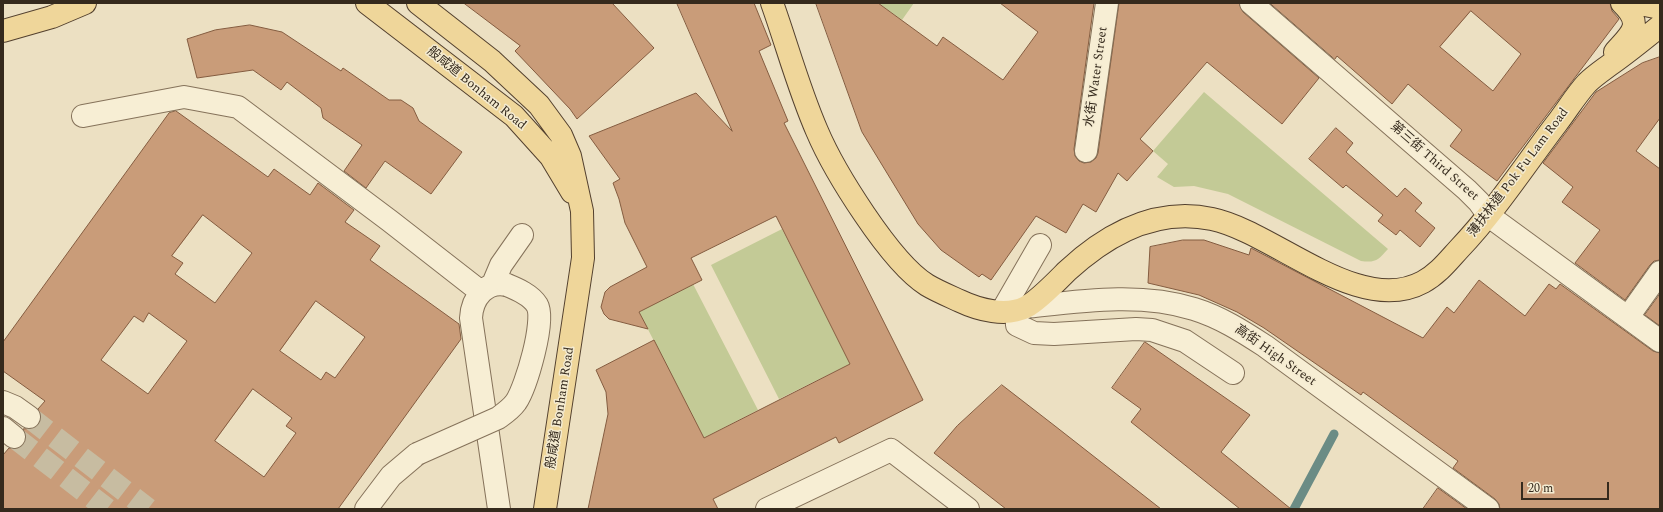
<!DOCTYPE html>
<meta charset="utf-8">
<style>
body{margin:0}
#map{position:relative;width:1663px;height:512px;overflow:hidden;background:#ece0c2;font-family:Spectral,serif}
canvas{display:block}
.frame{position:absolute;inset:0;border:4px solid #352a1d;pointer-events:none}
.scale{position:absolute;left:1521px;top:482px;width:88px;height:18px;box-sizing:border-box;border:2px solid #352a1d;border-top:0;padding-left:5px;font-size:12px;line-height:14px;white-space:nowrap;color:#352a1d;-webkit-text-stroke:3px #f4ebd1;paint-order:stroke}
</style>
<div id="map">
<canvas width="1663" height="512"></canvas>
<div class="frame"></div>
<div class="scale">20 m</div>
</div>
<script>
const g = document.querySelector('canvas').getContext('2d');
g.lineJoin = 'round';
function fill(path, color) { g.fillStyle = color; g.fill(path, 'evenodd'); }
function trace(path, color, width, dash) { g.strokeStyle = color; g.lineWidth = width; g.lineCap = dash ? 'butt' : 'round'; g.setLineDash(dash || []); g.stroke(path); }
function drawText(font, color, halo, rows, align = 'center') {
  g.font = font + ' Spectral,"Noto Sans TC",serif'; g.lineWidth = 3; g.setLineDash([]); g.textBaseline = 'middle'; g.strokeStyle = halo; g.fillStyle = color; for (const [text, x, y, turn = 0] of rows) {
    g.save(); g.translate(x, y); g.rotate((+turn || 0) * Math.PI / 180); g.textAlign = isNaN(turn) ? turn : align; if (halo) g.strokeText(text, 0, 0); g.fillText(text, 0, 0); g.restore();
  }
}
fill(new Path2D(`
 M 878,3 L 914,3 L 902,20 Z
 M 1204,92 L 1388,249 C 1378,260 1376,263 1361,261 L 1228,194 L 1194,186 L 1174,187 L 1157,177 L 1168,164 L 1153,151 Z
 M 782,229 L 850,364 L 779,399 L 711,265 Z
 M 693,284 L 758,410 L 704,438 L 639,312 Z`), '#c3ca96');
trace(new Path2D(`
 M 1294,509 L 1334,434`), '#6b8c85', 9);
const building = new Path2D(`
 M 464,3 L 612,3 L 654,48 L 577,119 L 570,109 L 515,51 L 520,46 Z
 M 677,3 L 754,3 L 771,45 L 759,51 L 788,121 L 784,123 L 923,400 L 839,443 L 836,437 L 713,499 L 718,509 L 588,509 L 608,414 L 606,392 L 596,370 L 654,340 L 704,438 L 850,364 L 776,216 L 691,258 L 702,280 L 639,312 L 648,329 L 609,319 L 604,314 L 601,307 L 605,292 L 610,287 L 647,267 L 625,223 L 619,199 L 613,183 L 620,179 L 589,136 L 696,93 L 732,131 Z
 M 816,3 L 878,3 L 937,46 L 943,37 L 1003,80 L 1038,32 L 1000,3 L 1094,3 L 1074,149 L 1075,156 L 1079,161 L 1084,163 L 1091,162 L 1096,158 L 1098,153 L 1119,3 L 1239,3 L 1243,12 L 1319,78 L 1282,124 L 1207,62 L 1140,139 L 1153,151 L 1127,181 L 1118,173 L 1096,212 L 1083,204 L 1066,233 L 1036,216 L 991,280 L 982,274 L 979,277 L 941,250 L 918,224 L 862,132 Z
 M 1270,3 L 1610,3 L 1612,11 L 1619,19 L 1497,181 L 1450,146 L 1462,130 L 1408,84 L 1392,104 L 1337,56 L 1335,59 ZM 1471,11 L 1521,54 L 1493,91 L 1440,47 Z
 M 250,25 L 282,32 L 341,71 L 343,68 L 389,100 L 401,100 L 413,108 L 419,121 L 462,152 L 431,194 L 385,161 L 366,188 L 344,171 L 362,145 L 323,118 L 321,108 L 287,82 L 281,90 L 253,70 L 197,78 L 187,39 L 215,30 Z
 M 1660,57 L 1660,118 L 1636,151 L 1660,169 L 1660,260 L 1654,261 L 1650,265 L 1625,300 L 1575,263 L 1600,230 L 1562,202 L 1573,187 L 1543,163 L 1596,92 L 1642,63 Z
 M 176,111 L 268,177 L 274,169 L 310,195 L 318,183 L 354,210 L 345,222 L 380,246 L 370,260 L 459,324 L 461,339 L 338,509 L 3,509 L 3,455 L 9,448 L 18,449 L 24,445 L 26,439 L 23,429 L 34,428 L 39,425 L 41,418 L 38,409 L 45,401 L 3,371 L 3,342 L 169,113 ZM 203,215 L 252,253 L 215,303 L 175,274 L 183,263 L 172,256 ZM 316,301 L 365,337 L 335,378 L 326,372 L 321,380 L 280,351 ZM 149,313 L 187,341 L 148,394 L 101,360 L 134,316 L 143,322 ZM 253,389 L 292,418 L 286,426 L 296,433 L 264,477 L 215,441 Z
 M 1336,128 L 1353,143 L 1346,152 L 1397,197 L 1405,188 L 1422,203 L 1415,211 L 1435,228 L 1420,247 L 1400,230 L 1396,235 L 1378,221 L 1383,215 L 1346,185 L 1343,188 L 1309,159 Z
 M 1183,240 L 1204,240 L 1249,255 L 1251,248 L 1423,338 L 1447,307 L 1454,313 L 1479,280 L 1525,316 L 1549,284 L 1556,289 L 1560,284 L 1653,351 L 1660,353 L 1660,509 L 1500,509 L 1499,504 L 1495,499 L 1453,468 L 1458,461 L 1363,392 L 1361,395 L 1264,328 L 1237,312 L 1199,295 L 1148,283 L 1150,247 Z
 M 1660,294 L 1660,326 L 1645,315 Z
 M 1145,342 L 1250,415 L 1221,452 L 1291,509 L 1240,509 L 1131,422 L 1141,409 L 1112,388 Z
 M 1002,385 L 1055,426 L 1161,509 L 1006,509 L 934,453 L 957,426 Z
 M 1438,488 L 1467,509 L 1423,509 Z`);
fill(building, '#c99c79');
trace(building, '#845c40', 1);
trace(new Path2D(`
 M 29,417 L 148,509
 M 14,437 L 107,509`), '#c7bca1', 22, [22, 11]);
const minor = new Path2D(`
 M 1251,3 L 1467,190 L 1479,202 L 1489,216 L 1660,341
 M 83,116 L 184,97 L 238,107 L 390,221 L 481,292
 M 1086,151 L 1107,3
 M 493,284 L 501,265 L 522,235
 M 1027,307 C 1081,301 1141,292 1194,309 C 1220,317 1242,331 1265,346 L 1488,509
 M 1016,310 L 1017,325 L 1034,333 L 1054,334 L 1136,329 L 1152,330 L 1185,341 L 1233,373
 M 1002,311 L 1040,245
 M 1628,317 L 1660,272
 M 3,402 L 15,407 L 29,417
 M 3,428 L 14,437
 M 366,509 L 391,476 L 417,454
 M 499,509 L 471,318 C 472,298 486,280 507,285
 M 767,509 L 891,450 L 968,509`);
const major = new Path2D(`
 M 367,3 L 514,116 L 551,157 L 572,192
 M 418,3 L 492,61 L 539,105 L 561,135 L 570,156 L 582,211 L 583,258 L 545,509
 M 772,3 C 787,45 799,90 817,131 C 834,171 890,262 927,285 C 937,291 949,296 960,301 C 979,310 1006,317 1026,307 C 1038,301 1057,281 1067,271 C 1107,234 1156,207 1212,219 C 1274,232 1359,317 1423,282 C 1438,274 1448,261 1459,249 C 1496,210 1525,165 1557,123 C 1567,110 1576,95 1587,83 C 1594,76 1603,70 1611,64 C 1628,52 1644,39 1660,26
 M 1635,3 L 1660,8
 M 3,31 L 52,17 L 85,3
 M 1615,52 C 1632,33 1644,25 1622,3`);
trace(minor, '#85725a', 24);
trace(major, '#53402e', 24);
trace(minor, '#f7eed4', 22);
trace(major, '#efd69a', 22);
const minorBridge = new Path2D(`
 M 417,454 L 498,418 C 505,413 511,409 516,402 C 526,387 546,320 537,305 C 531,295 517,289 507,285`);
trace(minorBridge, '#85725a', 24, []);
trace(minorBridge, '#f7eed4', 22);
drawText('13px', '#352a1d', '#f4ebd1', [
 ["水街 Water Street",1097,77,-82],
 ["般咸道 Bonham Road",476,89,39],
 ["第三街 Third Street",1434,162,41],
 ["薄扶林道 Pok Fu Lam Road",1519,173,-53],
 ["高街 High Street",1275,356,35],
 ["般咸道 Bonham Road",561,408,-81]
]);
</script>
